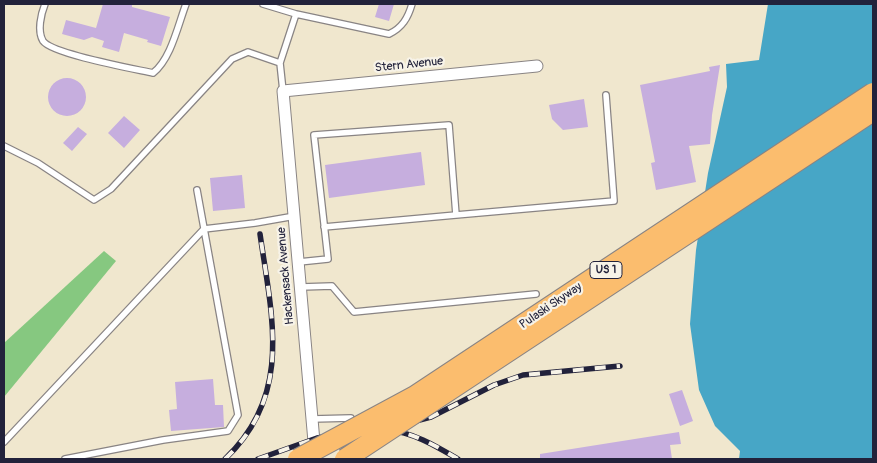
<!DOCTYPE html>
<style>
body{margin:0}
#map{position:relative;width:877px;height:463px;overflow:hidden;background:#f0e7ce;font-family:Pangolin,sans-serif}
canvas{display:block}
.frame{position:absolute;inset:0;border:5px solid #22223b;pointer-events:none}
</style>
<div id="map">
<canvas width="877" height="463"></canvas>
<div class="frame"></div>
</div>
<script>
const g = document.querySelector('canvas').getContext('2d');
g.lineJoin = 'round';
function fill(path, color) { g.fillStyle = color; g.fill(path, 'evenodd'); }
function trace(path, color, width, dash) { g.strokeStyle = color; g.lineWidth = width; g.lineCap = dash ? 'butt' : 'round'; g.setLineDash(dash || []); g.stroke(path); }
function drawText(font, color, halo, rows, align = 'center') {
  g.font = font + ' Pangolin,sans-serif'; g.lineWidth = 4.5; g.setLineDash([]); g.textBaseline = 'middle'; g.strokeStyle = halo; g.fillStyle = color; for (const [text, x, y, turn = 0] of rows) {
    g.save(); g.translate(x, y); g.rotate((+turn || 0) * Math.PI / 180); g.textAlign = isNaN(turn) ? turn : align; if (halo) g.strokeText(text, 0, 0); g.fillText(text, 0, 0); g.restore();
  }
}
fill(new Path2D(`
 M 104,251 L 116,261 L 4,397 L 4,343 Z`), '#86c880');
fill(new Path2D(`
 M 768,4 L 873,4 L 873,459 L 739,459 L 740,451 L 715,426 L 699,390 L 690,324 L 696,250 L 708,173 L 727,87 L 726,64 L 759,60 Z`), '#47a6c6');
fill(new Path2D(`
 M 103,4 L 132,4 L 132,7 L 170,17 L 161,46 L 147,42 L 148,40 L 124,33 L 119,52 L 102,47 L 104,41 L 92,37 L 84,40 L 62,34 L 66,20 L 96,28 Z
 M 379,4 L 394,4 L 389,21 L 375,17 Z
 M 720,65 L 712,115 L 710,144 L 689,146 L 696,182 L 656,190 L 651,163 L 655,162 L 640,85 L 710,71 L 709,67 Z
 M48 97a19 19 0 1 1 38 0a19 19 0 1 1-38 0Z
 M 584,99 L 588,127 L 563,130 L 552,119 L 549,105 Z
 M 124,116 L 140,130 L 124,148 L 108,133 Z
 M 78,127 L 87,134 L 72,151 L 63,143 Z
 M 421,152 L 425,185 L 329,198 L 325,165 Z
 M 242,175 L 245,208 L 213,211 L 210,178 Z
 M 213,379 L 215,405 L 223,405 L 224,427 L 171,431 L 169,410 L 177,409 L 175,382 Z
 M 682,390 L 693,421 L 680,426 L 669,394 Z
 M 679,432 L 681,444 L 670,445 L 672,459 L 540,459 L 540,454 Z`), '#c6aede');
const service = new Path2D(`
 M 45,4 C 41,14 37,31 43,41 C 52,54 135,69 153,73 C 171,59 178,25 186,4
 M 263,4 L 296,14 L 389,34 C 402,28 408,18 412,4
 M 283,91 L 280,63 L 296,14
 M 4,146 L 38,163 L 94,200 L 111,189 L 232,59 L 248,52 L 280,63
 M 324,227 L 456,215
 M 299,262 L 328,259 L 314,135 L 449,125 L 456,215 L 614,201 L 606,95
 M 301,287 L 332,286 L 354,312 L 536,294
 M 312,419 L 351,418 L 353,426
 M 4,442 L 204,229 L 255,223 L 295,216
 M 65,459 L 163,440 L 228,431 L 238,415 L 197,190`);
const minor = new Path2D(`
 M 315,453 L 283,91 L 537,66`);
trace(service, '#898484', 8);
trace(minor, '#898484', 13);
trace(service, '#fff', 5.5);
trace(minor, '#fff', 11);
const rail = new Path2D(`
 M 387,430 C 413,432 436,446 458,459
 M 225,459 C 293,395 272,317 260,234
 M 258,459 L 317,438 L 408,423 L 431,417 L 494,385 L 523,375 L 620,366`);
trace(rail, '#22223b', 5.5);
trace(rail, '#f7f3e8', 4, [11]);
const motorwayBridge = new Path2D(`
 M 298,459 L 415,396 L 873,93
 M 345,459 L 873,111`);
trace(motorwayBridge, '#898484', 22, []);
trace(motorwayBridge, '#fbbd6e', 20);
for (const [x, y, w] of [
 [606,270,32]
]) { const box = new Path2D(); box.roundRect(x - w / 2, y - 8.5, w, 17, 4); g.fillStyle = '#f7f3e8'; g.fill(box); trace(box, '#22223b', 1); }
drawText('bold 11px', '#22223b', null, [
 ["US 1",606,270]
]);
drawText('12px', '#22223b', '#f7f3e8', [
 ["Stern Avenue",409,65,-6],
 ["Hackensack Avenue",286,276,-95],
 ["Pulaski Skyway",551,306,-34]
]);
</script>
